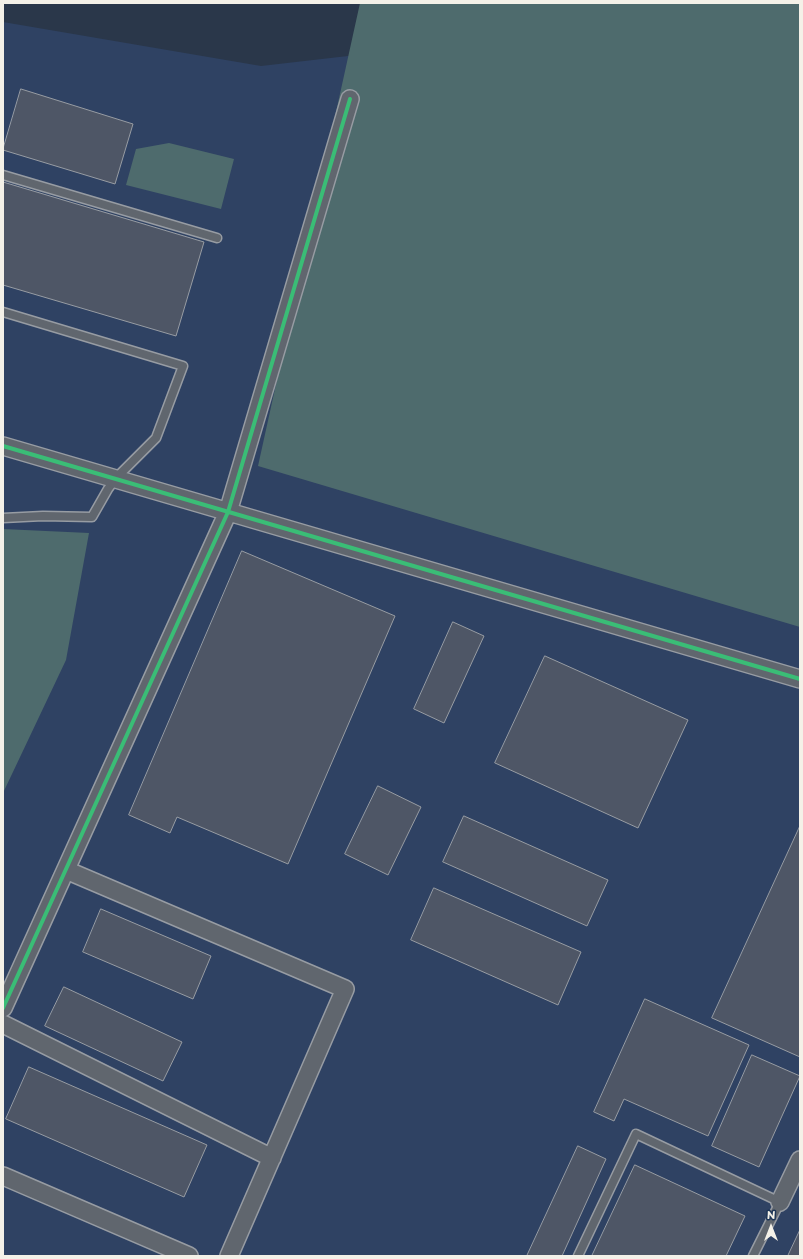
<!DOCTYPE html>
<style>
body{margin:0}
#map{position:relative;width:803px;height:1259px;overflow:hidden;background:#2a374a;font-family:"Playpen Sans",sans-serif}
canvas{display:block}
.frame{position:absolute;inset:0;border:4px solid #f4f1e8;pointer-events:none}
.north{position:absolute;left:751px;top:1207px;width:40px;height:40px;-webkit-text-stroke:3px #1d3557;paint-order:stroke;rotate:0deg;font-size:11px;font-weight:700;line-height:16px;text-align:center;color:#f4f1e8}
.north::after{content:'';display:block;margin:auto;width:14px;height:18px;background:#f4f1e8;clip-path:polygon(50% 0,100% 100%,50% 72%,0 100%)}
</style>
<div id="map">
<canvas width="803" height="1259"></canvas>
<div class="frame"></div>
<div class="north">N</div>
</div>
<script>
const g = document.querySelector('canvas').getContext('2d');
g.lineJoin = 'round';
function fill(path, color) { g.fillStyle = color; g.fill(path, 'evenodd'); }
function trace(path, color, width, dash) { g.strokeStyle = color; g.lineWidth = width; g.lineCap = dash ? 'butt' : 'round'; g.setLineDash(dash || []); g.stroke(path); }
fill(new Path2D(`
 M 800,4 L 800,1256 L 3,1256 L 3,22 L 261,66 Z`), '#2f4263');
fill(new Path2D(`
 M 360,3 L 800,3 L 800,627 L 258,466 Z
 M 169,143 L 234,159 L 221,209 L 126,185 L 136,149 Z
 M 3,529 L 89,533 L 66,660 L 3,793 Z`), '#4e6b6d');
const building = new Path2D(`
 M 21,89 L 133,124 L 115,184 L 3,150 Z
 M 3,182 L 204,242 L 176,336 L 3,285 Z
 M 242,551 L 395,616 L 288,864 L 177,817 L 170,833 L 129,815 Z
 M 453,622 L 484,636 L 444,723 L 414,709 Z
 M 545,656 L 688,720 L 638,828 L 495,763 Z
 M 378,786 L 421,807 L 388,875 L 345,854 Z
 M 464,816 L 608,880 L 587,926 L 443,862 Z
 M 800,826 L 800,1057 L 712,1018 Z
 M 434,888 L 581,952 L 558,1005 L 411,940 Z
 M 101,909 L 211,956 L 193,999 L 83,952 Z
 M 64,987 L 182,1042 L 163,1081 L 45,1026 Z
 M 645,999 L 749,1045 L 708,1136 L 624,1099 L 614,1121 L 594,1112 Z
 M 752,1055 L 800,1076 L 759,1167 L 712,1146 Z
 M 29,1067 L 207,1145 L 184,1197 L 6,1119 Z
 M 578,1146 L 606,1159 L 562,1256 L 527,1256 Z
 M 635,1165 L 745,1216 L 726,1256 L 592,1256 Z
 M 800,1230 L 800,1256 L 788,1256 Z`);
fill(building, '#4e5666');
trace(building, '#979ca3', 1);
const lane = new Path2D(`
 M 3,175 L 217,238
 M 3,312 L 183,366 L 156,438 L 116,478 L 108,489 L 92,517 L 43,516 L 3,518
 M 578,1256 L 636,1134 L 780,1202 L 753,1256`);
const street = new Path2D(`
 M 3,446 L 800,679
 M 66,870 L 345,989 L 229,1256
 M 3,1008 L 228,512 L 350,99
 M 3,1024 L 272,1158
 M 3,1176 L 189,1256
 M 780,1202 L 800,1160`);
trace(lane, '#979ca3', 11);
trace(street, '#979ca3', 20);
trace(lane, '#60666e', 8);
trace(street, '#60666e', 17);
trace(new Path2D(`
 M 3,446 L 800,679
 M 3,1008 L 228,512 L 350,99`), '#3abd76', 4);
</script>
